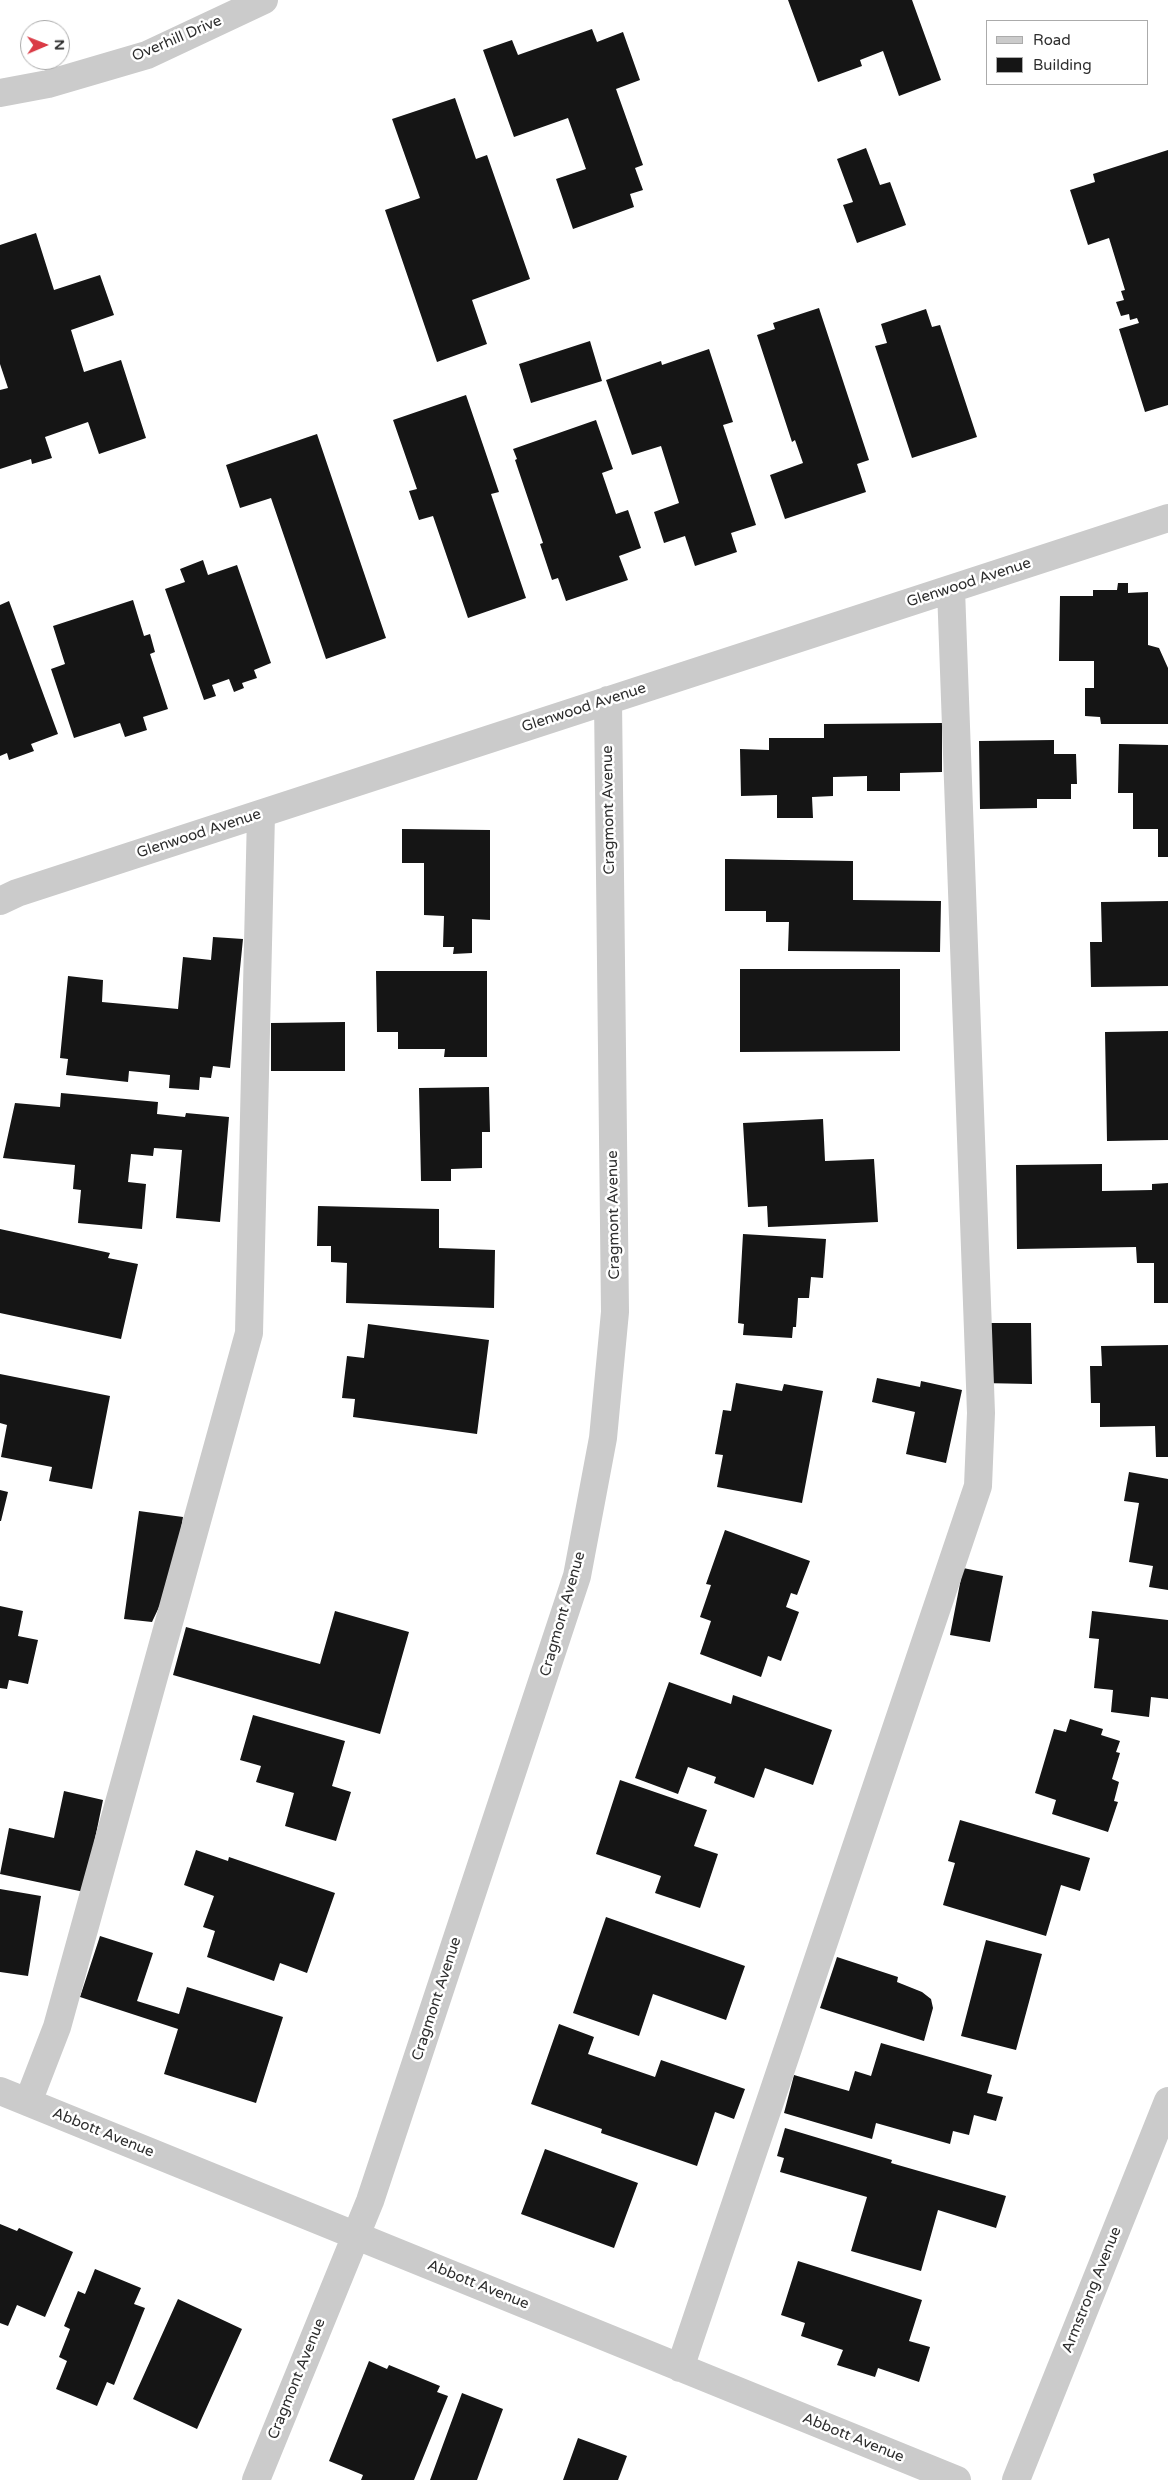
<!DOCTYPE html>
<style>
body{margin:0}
#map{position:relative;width:1168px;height:2480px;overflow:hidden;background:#fff;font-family:"Varela Round",sans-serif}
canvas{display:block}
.legend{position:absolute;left:986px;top:20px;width:162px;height:65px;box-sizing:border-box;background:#fff;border:1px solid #ababab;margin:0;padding:6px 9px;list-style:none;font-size:15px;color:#2e2e2e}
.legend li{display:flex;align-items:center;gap:10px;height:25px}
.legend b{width:25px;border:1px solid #ababab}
.north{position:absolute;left:20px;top:20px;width:50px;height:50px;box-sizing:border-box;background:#fff;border:1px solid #ababab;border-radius:50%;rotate:89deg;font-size:14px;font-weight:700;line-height:20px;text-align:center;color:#2e2e2e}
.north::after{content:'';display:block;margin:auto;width:18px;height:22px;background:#da3b46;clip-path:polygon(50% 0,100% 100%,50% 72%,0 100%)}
</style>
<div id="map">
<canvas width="1168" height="2480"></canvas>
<ul class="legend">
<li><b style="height:6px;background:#cbcbcb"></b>Road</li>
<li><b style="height:14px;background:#151515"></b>Building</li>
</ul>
<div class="north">N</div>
</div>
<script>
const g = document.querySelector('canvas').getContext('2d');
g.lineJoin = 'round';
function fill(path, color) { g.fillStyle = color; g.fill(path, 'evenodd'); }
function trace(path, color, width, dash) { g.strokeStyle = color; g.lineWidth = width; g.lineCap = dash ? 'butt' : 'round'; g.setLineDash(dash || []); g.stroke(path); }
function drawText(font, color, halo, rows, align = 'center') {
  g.font = font + ' "Varela Round",sans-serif'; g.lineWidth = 5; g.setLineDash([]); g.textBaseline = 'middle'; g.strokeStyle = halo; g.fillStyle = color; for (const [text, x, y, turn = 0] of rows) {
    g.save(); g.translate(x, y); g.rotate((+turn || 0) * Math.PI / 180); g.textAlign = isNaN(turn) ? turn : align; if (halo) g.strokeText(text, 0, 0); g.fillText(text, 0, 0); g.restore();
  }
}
fill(new Path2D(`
 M 788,0 L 912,0 L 941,80 L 899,96 L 883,51 L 860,60 L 862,66 L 818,82 Z
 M 592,29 L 597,42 L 623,32 L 640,80 L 616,89 L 643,165 L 635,168 L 643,190 L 630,194 L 634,207 L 573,229 L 556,179 L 586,169 L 568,118 L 514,137 L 483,50 L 512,40 L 518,55 Z
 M 455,98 L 476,159 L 487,155 L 530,279 L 472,300 L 487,344 L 437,362 L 385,210 L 420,198 L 392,119 Z
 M 866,148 L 880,185 L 890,182 L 906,225 L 857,243 L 843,205 L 853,202 L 837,159 Z
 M 1168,150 L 1168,405 L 1145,412 L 1119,329 L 1139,323 L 1137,318 L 1130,320 L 1129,314 L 1121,316 L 1116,302 L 1124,300 L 1121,291 L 1125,290 L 1109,238 L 1088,245 L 1070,190 L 1095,182 L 1093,174 Z
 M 36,233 L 54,290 L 100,275 L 114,315 L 71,330 L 84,372 L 121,360 L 146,438 L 99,454 L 88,422 L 45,437 L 52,458 L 32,464 L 31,459 L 0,469 L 0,390 L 8,388 L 0,364 L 0,245 Z
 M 819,308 L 869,460 L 857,464 L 866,492 L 785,519 L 770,475 L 803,463 L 795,440 L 792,442 L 757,335 L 775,329 L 773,323 Z
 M 926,309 L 932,327 L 940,325 L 977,437 L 912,458 L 875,346 L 887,343 L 881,324 Z
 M 590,341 L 602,381 L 531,403 L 519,364 Z
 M 709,349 L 733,422 L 723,425 L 756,525 L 731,533 L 737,552 L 695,566 L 685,536 L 664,543 L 654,512 L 679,503 L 661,446 L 632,455 L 606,380 L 661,361 L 662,365 Z
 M 466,395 L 499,492 L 491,494 L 526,598 L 468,618 L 433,516 L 419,520 L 409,491 L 417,489 L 393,420 Z
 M 596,420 L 613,469 L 602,473 L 616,514 L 628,510 L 641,548 L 619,556 L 628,580 L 566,601 L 558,578 L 552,580 L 540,544 L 543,543 L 515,460 L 517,459 L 513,449 Z
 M 317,434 L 386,638 L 326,659 L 271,498 L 240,508 L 226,465 Z
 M 203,560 L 208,575 L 237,565 L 271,663 L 254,670 L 257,678 L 242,683 L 244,688 L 234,692 L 229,679 L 212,685 L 216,696 L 204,700 L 165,589 L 185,582 L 180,569 Z
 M 1118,583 L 1128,583 L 1128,593 L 1148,592 L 1148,645 L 1159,648 L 1168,668 L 1168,724 L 1101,724 L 1100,717 L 1085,716 L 1085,688 L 1094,688 L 1094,661 L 1059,661 L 1060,596 L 1093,596 L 1093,590 L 1117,590 Z
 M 133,600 L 144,636 L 150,634 L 155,652 L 150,654 L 168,709 L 143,717 L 147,730 L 125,737 L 120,723 L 74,738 L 51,669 L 65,664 L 53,626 Z
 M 9,601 L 58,734 L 31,744 L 34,751 L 9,760 L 7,753 L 0,756 L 0,605 Z
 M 942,723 L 942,772 L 900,773 L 900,791 L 867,791 L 867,776 L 833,777 L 833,796 L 812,797 L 813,818 L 777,818 L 777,795 L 741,796 L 740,749 L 769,750 L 769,738 L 824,738 L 824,724 Z
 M 1054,740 L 1054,754 L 1076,754 L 1077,784 L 1071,784 L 1071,799 L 1037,799 L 1037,808 L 980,809 L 979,741 Z
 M 1119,744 L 1168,745 L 1168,857 L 1158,857 L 1158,829 L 1133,829 L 1133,793 L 1118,793 Z
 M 402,829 L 490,830 L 490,920 L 472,919 L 472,953 L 453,954 L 454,947 L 443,947 L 444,916 L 424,915 L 424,863 L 402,863 Z
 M 725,859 L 853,861 L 853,900 L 941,901 L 940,952 L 788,951 L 789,922 L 766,922 L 766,911 L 725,911 Z
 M 1168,901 L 1168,986 L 1091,987 L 1090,942 L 1102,942 L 1101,902 Z
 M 213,937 L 243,939 L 230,1068 L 213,1066 L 211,1078 L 200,1077 L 199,1090 L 169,1088 L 170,1075 L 129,1071 L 128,1082 L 66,1075 L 68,1059 L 60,1058 L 68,976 L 103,980 L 102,1002 L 178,1009 L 183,957 L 211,960 Z
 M 740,969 L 900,969 L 900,1051 L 740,1052 Z
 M 376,971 L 487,971 L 487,1057 L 444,1057 L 445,1049 L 398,1049 L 398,1032 L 377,1032 Z
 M 345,1022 L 345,1071 L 271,1071 L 271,1023 Z
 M 1168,1031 L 1168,1140 L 1107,1141 L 1105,1032 Z
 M 489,1087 L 490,1132 L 482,1132 L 482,1168 L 451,1169 L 451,1181 L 421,1181 L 419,1088 Z
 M 61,1093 L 158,1102 L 157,1114 L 185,1117 L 186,1113 L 229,1117 L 220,1222 L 176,1218 L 182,1150 L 154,1148 L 153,1156 L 131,1154 L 128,1182 L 146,1184 L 142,1229 L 78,1223 L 81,1190 L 73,1189 L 75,1165 L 3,1158 L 15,1103 L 60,1107 Z
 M 823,1119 L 825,1161 L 874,1159 L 878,1222 L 768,1227 L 767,1206 L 748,1207 L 743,1123 Z
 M 1102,1164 L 1102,1191 L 1152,1190 L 1152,1184 L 1168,1183 L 1168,1303 L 1154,1303 L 1154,1263 L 1137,1263 L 1136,1247 L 1017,1249 L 1016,1165 Z
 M 318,1206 L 439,1209 L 439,1248 L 495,1250 L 494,1308 L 346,1303 L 347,1263 L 331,1262 L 331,1246 L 317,1246 Z
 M 0,1229 L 110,1253 L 108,1258 L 138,1264 L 121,1339 L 0,1313 Z
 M 743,1234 L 826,1239 L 823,1278 L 811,1277 L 809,1298 L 798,1298 L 796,1327 L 793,1327 L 792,1338 L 743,1335 L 744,1324 L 738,1323 Z
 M 983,1323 L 1031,1323 L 1032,1384 L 982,1383 Z
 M 368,1324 L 489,1340 L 477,1434 L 353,1417 L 355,1399 L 342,1398 L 347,1356 L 364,1358 Z
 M 1168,1345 L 1168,1457 L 1156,1457 L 1155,1426 L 1100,1427 L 1100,1403 L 1091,1403 L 1090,1366 L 1102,1366 L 1101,1346 Z
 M 0,1374 L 110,1396 L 92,1489 L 49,1481 L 52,1467 L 1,1457 L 7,1425 L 0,1423 Z
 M 877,1378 L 920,1387 L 921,1381 L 962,1390 L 946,1463 L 906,1454 L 915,1412 L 872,1402 Z
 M 736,1383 L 782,1391 L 784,1384 L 823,1391 L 802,1503 L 717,1487 L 723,1455 L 715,1454 L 723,1410 L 731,1411 Z
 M 1129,1472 L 1168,1479 L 1168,1590 L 1149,1587 L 1153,1566 L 1129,1562 L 1139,1503 L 1124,1501 Z
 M 0,1490 L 8,1492 L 1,1521 L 0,1521 Z
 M 139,1511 L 183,1517 L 174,1575 L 152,1622 L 124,1619 Z
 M 725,1530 L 810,1561 L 797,1595 L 791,1593 L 786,1607 L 799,1612 L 781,1661 L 768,1656 L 761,1677 L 700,1654 L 711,1621 L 700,1617 L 711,1585 L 706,1584 Z
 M 963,1568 L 1003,1576 L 990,1642 L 950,1635 Z
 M 0,1606 L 23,1611 L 18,1636 L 38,1640 L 28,1684 L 9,1680 L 7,1689 L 0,1688 Z
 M 335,1611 L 409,1632 L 380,1734 L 173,1675 L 186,1627 L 320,1664 Z
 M 1092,1611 L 1168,1620 L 1168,1699 L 1151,1697 L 1149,1717 L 1111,1712 L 1113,1690 L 1094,1688 L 1099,1639 L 1089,1638 Z
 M 669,1682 L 731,1704 L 733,1695 L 832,1730 L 813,1785 L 765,1768 L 754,1798 L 714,1783 L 716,1777 L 688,1767 L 678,1794 L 635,1778 Z
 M 253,1715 L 345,1741 L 332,1786 L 351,1792 L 336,1841 L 285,1826 L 294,1793 L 256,1782 L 261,1766 L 240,1760 Z
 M 1070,1719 L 1103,1729 L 1101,1735 L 1120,1741 L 1116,1752 L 1120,1753 L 1112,1779 L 1119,1782 L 1114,1801 L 1118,1802 L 1108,1832 L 1052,1814 L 1056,1800 L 1035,1793 L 1054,1729 L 1066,1732 Z
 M 620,1780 L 707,1810 L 694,1846 L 718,1854 L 700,1908 L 655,1893 L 661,1876 L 596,1854 Z
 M 64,1791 L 103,1800 L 84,1892 L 0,1874 L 9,1828 L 54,1838 Z
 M 960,1820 L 1090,1858 L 1080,1891 L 1061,1885 L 1046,1936 L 943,1905 L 955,1863 L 948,1861 Z
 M 196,1850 L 228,1861 L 229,1857 L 335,1893 L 307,1973 L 280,1963 L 274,1981 L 207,1957 L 215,1931 L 203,1927 L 214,1896 L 184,1885 Z
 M 0,1889 L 41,1896 L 28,1976 L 0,1972 Z
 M 606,1917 L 745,1966 L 726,2020 L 653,1994 L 639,2036 L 573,2013 Z
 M 100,1936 L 153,1953 L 137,2001 L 179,2014 L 187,1987 L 283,2017 L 256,2103 L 164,2074 L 178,2029 L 80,1997 Z
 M 986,1940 L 1042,1954 L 1016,2050 L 961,2036 Z
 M 837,1957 L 898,1977 L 897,1982 L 922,1992 L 931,1999 L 933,2008 L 924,2041 L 820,2008 Z
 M 559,2024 L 594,2037 L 588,2054 L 655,2077 L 661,2060 L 745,2089 L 734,2119 L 715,2112 L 697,2166 L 601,2133 L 602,2129 L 531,2104 Z
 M 881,2043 L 992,2075 L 987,2093 L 1003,2097 L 996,2121 L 974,2115 L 969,2135 L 953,2131 L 950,2144 L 876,2123 L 872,2139 L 784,2113 L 794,2075 L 849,2091 L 855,2071 L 871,2076 Z
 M 785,2128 L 892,2160 L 891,2163 L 1006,2196 L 996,2228 L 938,2210 L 921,2271 L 851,2251 L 867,2197 L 780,2172 L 784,2158 L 777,2156 Z
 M 545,2149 L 638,2183 L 614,2248 L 521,2214 Z
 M 0,2224 L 17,2231 L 19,2228 L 73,2252 L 45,2317 L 17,2305 L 8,2326 L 0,2323 Z
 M 798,2261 L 922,2300 L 909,2341 L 930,2347 L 919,2382 L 878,2368 L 875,2377 L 837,2365 L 843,2350 L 801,2336 L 805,2323 L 781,2315 Z
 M 95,2269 L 141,2288 L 134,2304 L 145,2308 L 114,2385 L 107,2382 L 97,2406 L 56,2389 L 67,2361 L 59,2357 L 70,2329 L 64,2326 L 78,2291 L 85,2294 Z
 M 178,2299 L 242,2329 L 197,2429 L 133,2399 Z
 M 369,2361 L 387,2369 L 389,2365 L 440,2386 L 437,2392 L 448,2396 L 414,2480 L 361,2480 L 363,2475 L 329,2461 Z
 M 462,2393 L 503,2409 L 477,2480 L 430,2480 Z
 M 578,2438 L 627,2456 L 618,2480 L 563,2480 Z`), '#151515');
trace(new Path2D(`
 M 0,93 L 48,84 L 147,55 L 264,0
 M 0,901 L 17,893 L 1168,518
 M 0,2091 L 957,2480
 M 28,2102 L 57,2027 L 249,1333 L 261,814
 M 680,2368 L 978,1486 L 981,1413 L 951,589
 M 256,2480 L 370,2201 L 577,1576 L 603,1438 L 615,1312 L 608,700
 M 1016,2480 L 1168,2101`), '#cbcbcb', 28);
drawText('15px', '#2e2e2e', '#fff', [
 ["Overhill Drive",177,39,-23],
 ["Glenwood Avenue",969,583,-18],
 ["Glenwood Avenue",584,708,-18],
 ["Cragmont Avenue",609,810,-91],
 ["Glenwood Avenue",199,834,-18],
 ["Cragmont Avenue",614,1215,-91],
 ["Cragmont Avenue",563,1614,-74],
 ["Cragmont Avenue",437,1999,-72],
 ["Abbott Avenue",103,2133,22],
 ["Abbott Avenue",478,2285,22],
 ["Armstrong Avenue",1092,2290,-68],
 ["Cragmont Avenue",297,2379,-68],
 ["Abbott Avenue",853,2438,22]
]);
</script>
